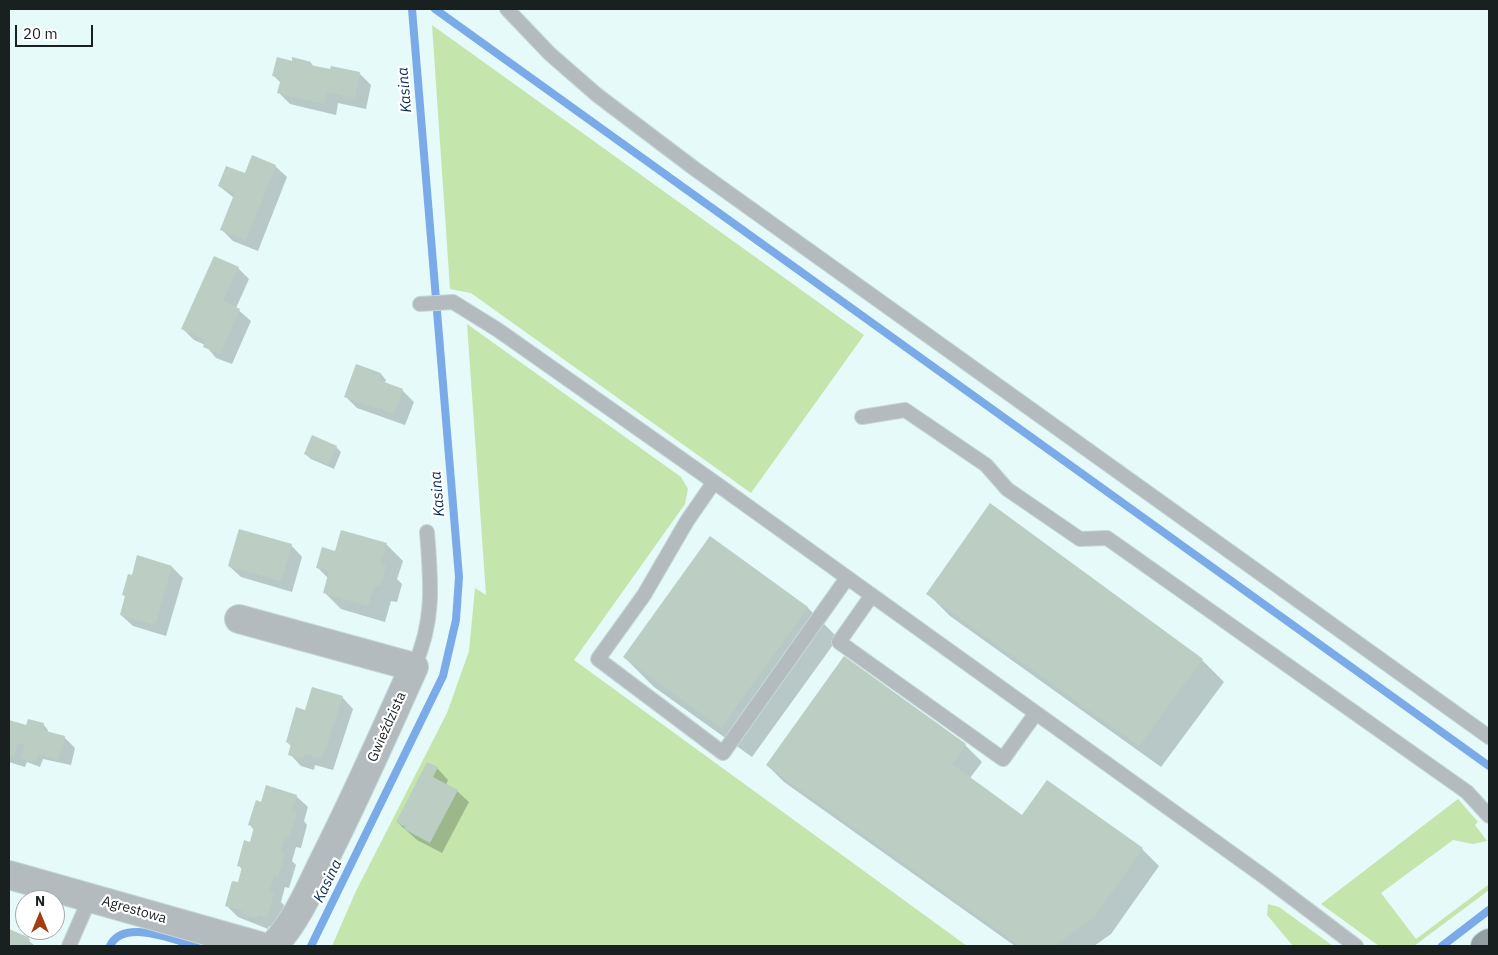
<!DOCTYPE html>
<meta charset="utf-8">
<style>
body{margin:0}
#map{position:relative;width:1498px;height:955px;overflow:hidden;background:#e5faf9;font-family:"IBM Plex Sans",sans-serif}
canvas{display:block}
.frame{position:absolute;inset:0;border:10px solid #192120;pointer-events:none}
.north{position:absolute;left:15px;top:890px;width:50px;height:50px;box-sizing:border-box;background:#fff;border:1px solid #a3a6a6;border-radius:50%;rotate:0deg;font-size:14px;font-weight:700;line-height:20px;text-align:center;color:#192120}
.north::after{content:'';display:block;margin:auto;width:18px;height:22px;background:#a33e10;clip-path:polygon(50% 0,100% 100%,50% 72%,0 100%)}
.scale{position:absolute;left:15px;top:25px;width:78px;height:22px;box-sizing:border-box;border:2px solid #192120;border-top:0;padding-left:6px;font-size:15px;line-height:18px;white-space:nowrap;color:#192120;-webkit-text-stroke:4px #fff;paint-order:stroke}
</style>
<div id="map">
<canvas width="1498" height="955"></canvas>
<div class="frame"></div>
<div class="north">N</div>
<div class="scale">20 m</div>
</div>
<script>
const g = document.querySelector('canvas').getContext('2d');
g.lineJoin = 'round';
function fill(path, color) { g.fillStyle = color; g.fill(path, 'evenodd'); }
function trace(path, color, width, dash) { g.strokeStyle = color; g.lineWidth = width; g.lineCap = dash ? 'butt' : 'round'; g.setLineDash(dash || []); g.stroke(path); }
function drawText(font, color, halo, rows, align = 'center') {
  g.font = font + ' "IBM Plex Sans",sans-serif'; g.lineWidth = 4.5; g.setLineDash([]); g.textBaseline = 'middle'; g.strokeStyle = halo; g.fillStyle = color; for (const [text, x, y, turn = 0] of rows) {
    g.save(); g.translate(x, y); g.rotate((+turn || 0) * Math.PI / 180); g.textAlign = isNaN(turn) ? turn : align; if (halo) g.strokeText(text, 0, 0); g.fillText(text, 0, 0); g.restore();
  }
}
fill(new Path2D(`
 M 432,25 L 864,335 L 751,493 L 489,306 L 471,293 L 450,289 Z
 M 467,324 L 681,477 L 688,489 L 685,504 L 574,660 L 967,946 L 332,946 L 356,891 L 447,713 L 469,651 L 475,588 L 486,595 Z
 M 1458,799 L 1478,822 L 1475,825 L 1487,841 L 1473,844 L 1453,840 L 1381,893 L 1416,939 L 1488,885 L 1489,858 L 1489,890 L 1414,946 L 1379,946 L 1321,904 Z
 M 1268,904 L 1279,907 L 1333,946 L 1293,946 L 1267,915 Z`), '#c4e5ac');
fill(new Path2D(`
 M 293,62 L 311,63 L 315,68 L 331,71 L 332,67 L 360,74 L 371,85 L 366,109 L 338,103 L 336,115 L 290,104 L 279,93 L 281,83 L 274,76 Z
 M 275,166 L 287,177 L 258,251 L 233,241 L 221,229 L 234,198 L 219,186 Z
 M 238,268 L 249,279 L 236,308 L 251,321 L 232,364 L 216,358 L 205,345 L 194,340 L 183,329 Z
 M 357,366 L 381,374 L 386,380 L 384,384 L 402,390 L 414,402 L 405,425 L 357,408 L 346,397 Z
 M 336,447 L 341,452 L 334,469 L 311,459 L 305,454 Z
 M 386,544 L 403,561 L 397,579 L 402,584 L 397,602 L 391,601 L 385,622 L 341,609 L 324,592 L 328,578 L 317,567 L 336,553 Z
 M 291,545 L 302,557 L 292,592 L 241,577 L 229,566 Z
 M 138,557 L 172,567 L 183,578 L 166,636 L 133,626 L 121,615 L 126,597 L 123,594 L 133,577 Z
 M 928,594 L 1202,660 L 1224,682 L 1161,767 L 950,616 Z
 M 807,607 L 838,638 L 752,757 L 654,687 L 624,657 Z
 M 342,697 L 353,709 L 333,770 L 315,765 L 314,770 L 301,766 L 290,754 L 292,747 L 287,742 L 306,712 Z
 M 10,722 L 27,727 L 43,724 L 48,730 L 47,733 L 64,737 L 75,748 L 71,765 L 43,759 L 40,767 L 27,762 L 25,767 L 9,762 Z
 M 965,745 L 982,762 L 970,778 L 1023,817 L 1142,849 L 1159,866 L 1111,934 L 1094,946 L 1015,946 L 784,782 L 767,765 Z
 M 437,768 L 448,780 L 446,785 L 457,791 L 469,802 L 442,853 L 417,840 L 397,822 Z
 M 296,796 L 308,807 L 304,821 L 307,825 L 301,848 L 296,847 L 292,861 L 296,865 L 289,888 L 285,887 L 281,902 L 284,905 L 278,928 L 269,926 L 268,929 L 238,917 L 226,905 L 239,884 L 243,870 L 238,865 L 250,844 L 254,830 L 250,825 L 262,803 Z
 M 9,931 L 29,941 L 35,946 L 9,946 Z`), '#0003');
trace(new Path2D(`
 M 435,9 L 1489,766
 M 110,946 C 123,918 174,940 196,946
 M 311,946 L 443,676 L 456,620 L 459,577 L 412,9
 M 1442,946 L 1489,910`), '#7aabe8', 8);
fill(new Path2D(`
 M 277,57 L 292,61 L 292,57 L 311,62 L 310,65 L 330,69 L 331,66 L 360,72 L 355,98 L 327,92 L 324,104 L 277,93 L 281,78 L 272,76 Z
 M 252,155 L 276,165 L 246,240 L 220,230 L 235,192 L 218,186 L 226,166 L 245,173 Z
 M 214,256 L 239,267 L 223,301 L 240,309 L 220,354 L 203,347 L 206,340 L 181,329 Z
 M 356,364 L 381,373 L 379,380 L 403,389 L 394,414 L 344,397 Z
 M 312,435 L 337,446 L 329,464 L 304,454 Z
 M 990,503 L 1203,659 L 1139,746 L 926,594 Z
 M 239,529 L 292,544 L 281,581 L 228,566 Z
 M 341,530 L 387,543 L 380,564 L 386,566 L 380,586 L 375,584 L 368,606 L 323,593 L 329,571 L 316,568 L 322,547 L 335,551 Z
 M 710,536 L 808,607 L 721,728 L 623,657 Z
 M 137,555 L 172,566 L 155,625 L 120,615 L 125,596 L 122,595 L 128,574 L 132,575 Z
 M 844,656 L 966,744 L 952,764 L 1022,815 L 1047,780 L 1143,848 L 1094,917 L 1055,946 L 1020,946 L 766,765 Z
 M 312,687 L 343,696 L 322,759 L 304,754 L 303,759 L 288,755 L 291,744 L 286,742 L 296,707 L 305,710 Z
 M 28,719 L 44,723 L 42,730 L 65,736 L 58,760 L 38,754 L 35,762 L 21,758 L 25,745 L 18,743 L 14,756 L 9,755 L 9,720 L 26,725 Z
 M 427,762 L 438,767 L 433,777 L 458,790 L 430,843 L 404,829 L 405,827 L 396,822 Z
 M 266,785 L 297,795 L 292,811 L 297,813 L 289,838 L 285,837 L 281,851 L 285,853 L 278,878 L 274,876 L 269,892 L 274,893 L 267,918 L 258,915 L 256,918 L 242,914 L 243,911 L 225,906 L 232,881 L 238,882 L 242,867 L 237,866 L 244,840 L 250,842 L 254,827 L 248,825 L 256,800 L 261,802 Z
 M 9,929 L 28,937 L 30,940 L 27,946 L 9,946 Z`), '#bccdc4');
const lane = new Path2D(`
 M 507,9 L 550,54 L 597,95 L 695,169 L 1489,737
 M 420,304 L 453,302 L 498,330 L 714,482 L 1266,878 L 1356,946
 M 862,417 L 905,410 L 986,465 L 1007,489 L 1080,539 L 1107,538 L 1467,792 L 1489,816
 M 714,482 L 687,521 L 644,595 L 598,659 L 723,753 L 847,578
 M 872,595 L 839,642 L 1003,759 L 1036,713
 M 414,667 C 435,620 431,582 427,532
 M 69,946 L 90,898`);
const street = new Path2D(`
 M 239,619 L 414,667 C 385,731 357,795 325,858 C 310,888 297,921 273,946
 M 9,875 L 260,946`);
const secondary = new Path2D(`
 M 1485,946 L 1489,943`);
trace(lane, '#c4d7d6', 16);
trace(street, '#c4d7d6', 30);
trace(secondary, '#c4d7d6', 30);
trace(lane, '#b3bbbe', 14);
trace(street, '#b3bbbe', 28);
trace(secondary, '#939fa3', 28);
drawText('14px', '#192120', '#fff', [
 ["Gwieździsta",387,727,-66],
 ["Agrestowa",134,910,16]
]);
drawText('italic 15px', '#072a50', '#fff', [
 ["Kasina",405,90,-95],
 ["Kasina",438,494,-95],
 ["Kasina",328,881,-64]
]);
</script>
